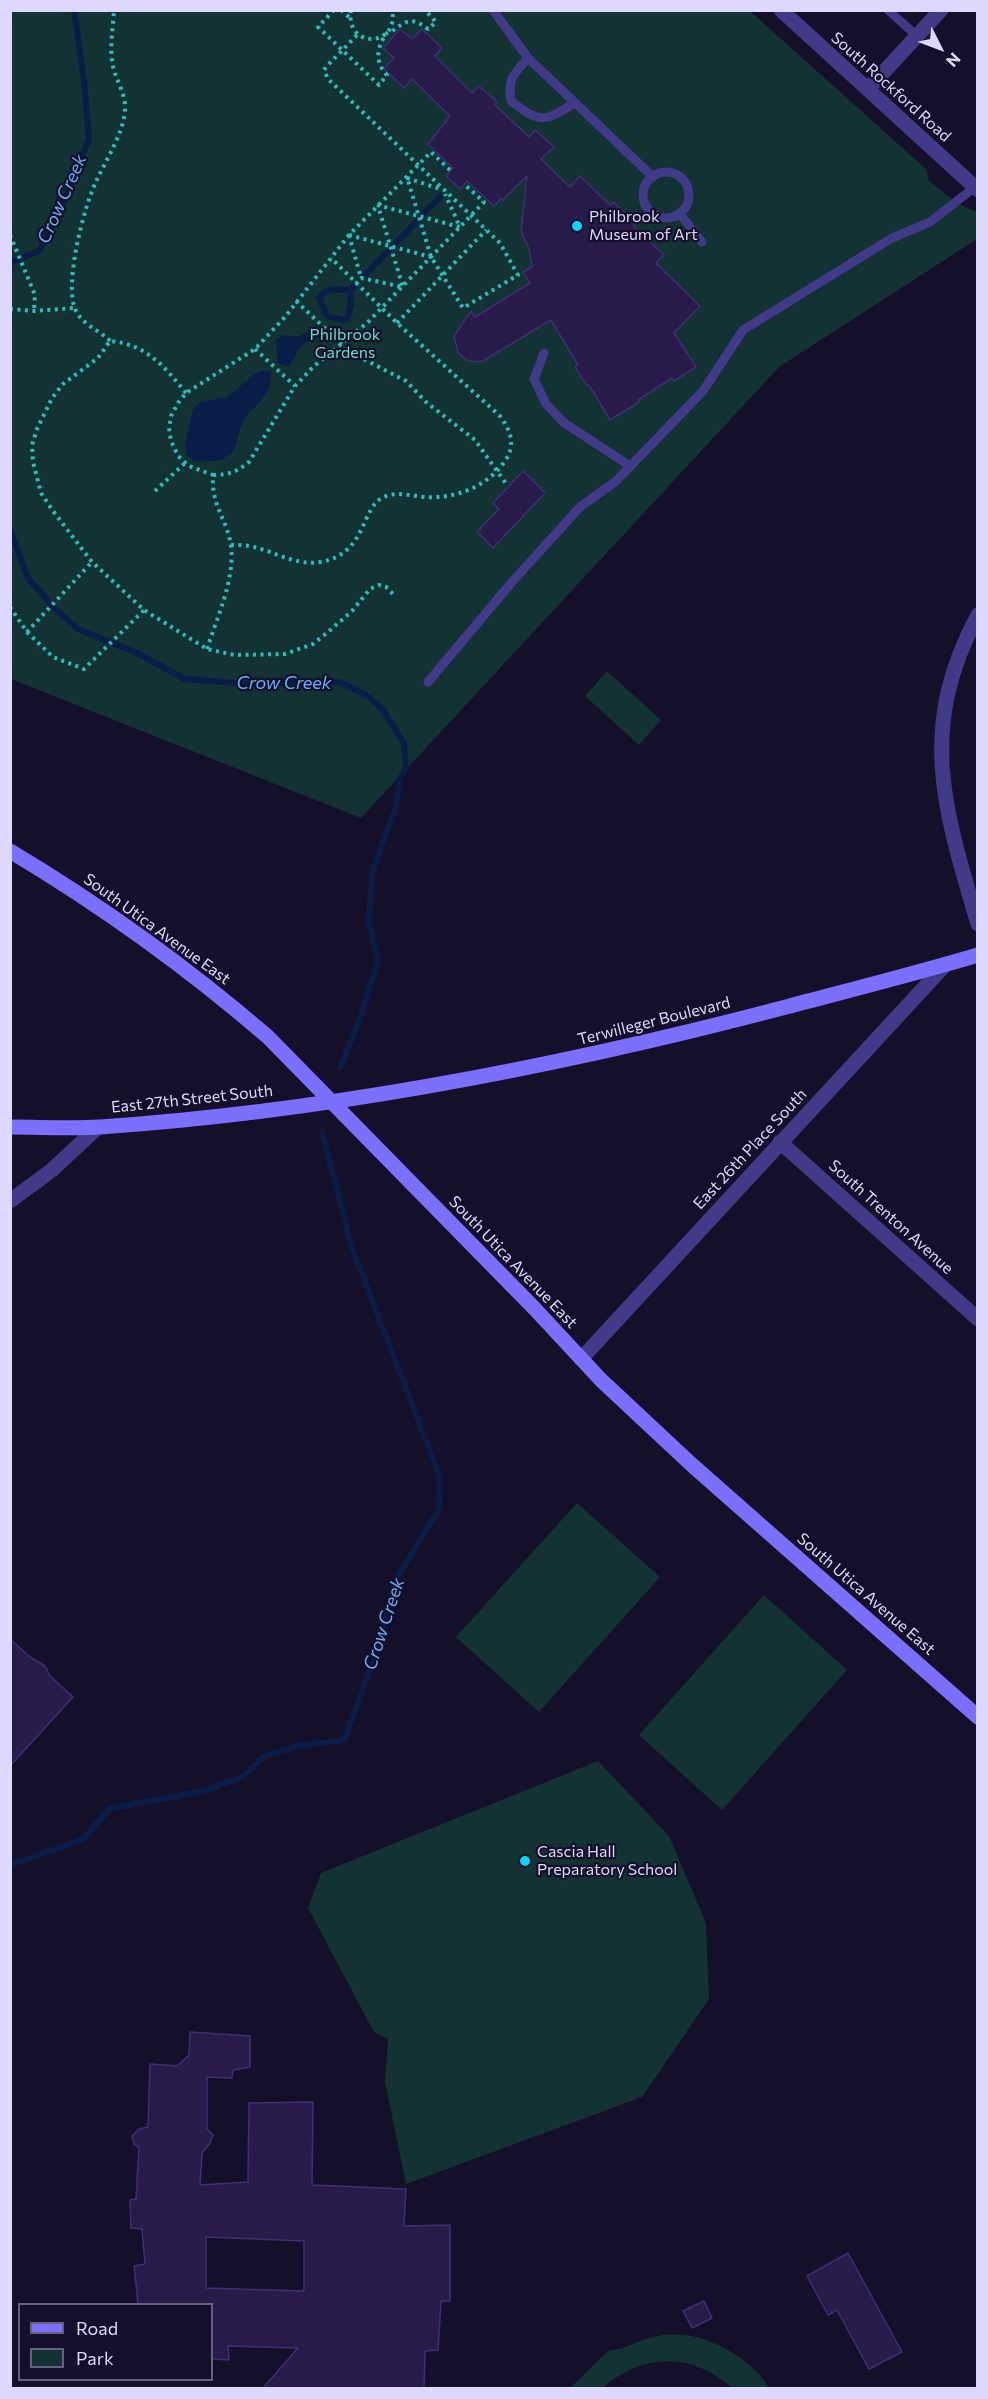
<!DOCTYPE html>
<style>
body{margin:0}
#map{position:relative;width:988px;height:2399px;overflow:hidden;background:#151029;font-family:Commissioner,sans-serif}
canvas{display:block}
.frame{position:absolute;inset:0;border:12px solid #ded8ff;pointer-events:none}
.legend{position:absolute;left:18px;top:2303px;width:195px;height:78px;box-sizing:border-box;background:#151029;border:2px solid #65607f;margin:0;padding:8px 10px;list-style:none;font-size:18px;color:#ded8ff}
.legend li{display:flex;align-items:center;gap:12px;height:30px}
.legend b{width:30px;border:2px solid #65607f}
.north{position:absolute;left:910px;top:18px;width:60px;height:60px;-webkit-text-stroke:4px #151029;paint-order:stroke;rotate:132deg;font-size:16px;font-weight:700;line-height:24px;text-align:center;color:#ded8ff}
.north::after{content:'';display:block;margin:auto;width:21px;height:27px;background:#ded8ff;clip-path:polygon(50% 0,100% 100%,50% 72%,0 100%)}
</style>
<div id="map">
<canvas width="988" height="2399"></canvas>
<div class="frame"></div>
<ul class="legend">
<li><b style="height:8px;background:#7b6fff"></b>Road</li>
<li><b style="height:16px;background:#123233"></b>Park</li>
</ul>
<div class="north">N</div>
</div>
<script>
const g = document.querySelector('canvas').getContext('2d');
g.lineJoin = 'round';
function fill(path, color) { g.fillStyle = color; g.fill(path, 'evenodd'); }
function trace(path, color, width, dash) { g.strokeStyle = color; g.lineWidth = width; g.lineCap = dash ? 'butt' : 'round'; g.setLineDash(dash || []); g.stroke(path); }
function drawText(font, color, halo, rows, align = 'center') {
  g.font = font + ' Commissioner,sans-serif'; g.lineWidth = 4.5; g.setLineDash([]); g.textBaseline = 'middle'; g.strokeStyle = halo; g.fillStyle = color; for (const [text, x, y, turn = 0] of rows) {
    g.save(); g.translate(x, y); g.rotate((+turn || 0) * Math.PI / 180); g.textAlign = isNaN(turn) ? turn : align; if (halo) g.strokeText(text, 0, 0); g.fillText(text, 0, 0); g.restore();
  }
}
fill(new Path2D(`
 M 11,11 L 750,11 L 927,170 L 928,180 L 957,203 L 977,212 L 977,239 L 779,367 L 361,818 L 11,679 Z
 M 607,671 L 661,720 L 639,745 L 585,696 Z
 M 577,1503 L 660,1577 L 539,1712 L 456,1637 Z
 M 764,1595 L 847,1670 L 722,1810 L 639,1735 Z
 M 598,1761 L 669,1836 L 706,1923 L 709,1999 L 642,2097 L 406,2184 L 385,2082 L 388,2039 L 374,2032 L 308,1908 L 321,1873 Z
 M 662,2335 C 673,2335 686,2334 696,2337 C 722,2343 756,2364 769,2388 L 732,2388 C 690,2351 643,2354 602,2388 L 570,2388 L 608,2351 L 623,2348 L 645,2339 Z`), '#123233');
fill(new Path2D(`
 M 317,325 L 312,339 L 301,346 L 289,367 L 278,363 L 276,340 L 284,335 L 299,337 Z
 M 259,371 L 270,371 C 276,397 250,405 242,424 C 238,433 237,443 233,452 L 221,460 L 200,462 L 192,460 L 187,455 L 185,445 L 193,409 L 200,402 L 227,397 Z`), '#091d48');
trace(new Path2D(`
 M 421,216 L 440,197
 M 393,246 L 417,221
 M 10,263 L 39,251 L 65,199 L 89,139 L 84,80 L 74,10
 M 365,275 L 388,251
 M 350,290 L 351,305 L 347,319 L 344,320 L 327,316 L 319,298 C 329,285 337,291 350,290 L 354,287
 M 10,530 L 28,578 L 55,609 L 78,629 L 139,654 L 185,679 L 248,684 L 339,682 L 368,696 L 382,709 L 392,724 L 404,744 L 406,768 L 400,779 L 396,807 L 372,872 L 369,922 L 378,962 L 359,1021 L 340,1068
 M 10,1865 L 84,1839 L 109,1809 L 203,1791 L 242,1777 L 265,1756 L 297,1746 L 344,1740 L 377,1651 L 394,1583 L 439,1509 L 440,1477 L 352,1248 L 322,1132`), '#091d48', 6);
const building = new Path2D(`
 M 400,29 L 412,39 L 422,29 L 442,48 L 435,56 L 472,93 L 479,86 L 497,102 L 495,105 L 529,137 L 535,130 L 554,147 L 541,159 L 570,187 L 580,176 L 610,205 L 613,202 L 636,223 L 633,226 L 664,255 L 656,263 L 700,306 L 674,333 L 696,367 L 674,381 L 672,378 L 638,400 L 639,402 L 610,420 L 589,385 L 587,386 L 575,367 L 578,365 L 551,320 L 483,361 L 477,362 L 466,360 L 458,352 L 454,336 L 471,311 L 475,317 L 530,283 L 523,272 L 532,267 L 529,249 L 521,231 L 527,176 L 503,200 L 501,198 L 494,206 L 467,181 L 460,189 L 446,176 L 453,168 L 428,144 L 450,116 L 412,79 L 404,88 L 384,69 L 394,58 L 383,48 Z
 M 523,471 L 545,493 L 493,548 L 477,532 L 499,509 L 493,503 Z
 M 10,1639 L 30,1657 L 45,1666 L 50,1676 L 73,1697 L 10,1766 Z
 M 190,2032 L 250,2036 L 250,2067 L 233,2070 L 232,2078 L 207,2077 L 207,2129 L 213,2135 L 210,2143 L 202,2153 L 200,2185 L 248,2182 L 249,2103 L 313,2102 L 312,2185 L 406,2189 L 404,2226 L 450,2225 L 450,2301 L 441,2301 L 438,2350 L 425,2351 L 424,2388 L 263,2388 L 298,2348 L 228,2346 L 229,2360 L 212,2359 L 212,2304 L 138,2304 L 134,2266 L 145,2264 L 142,2229 L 131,2228 L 130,2200 L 136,2199 L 139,2148 L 134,2144 L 132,2136 L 139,2129 L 148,2127 L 150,2064 L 177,2066 L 189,2055 ZM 206,2237 L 304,2241 L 304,2291 L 206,2288 Z
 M 848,2253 L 902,2352 L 869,2369 L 837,2310 L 828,2315 L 807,2276 Z
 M 704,2301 L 712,2318 L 692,2328 L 683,2311 Z`);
fill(building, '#281b4a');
trace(building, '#402d77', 1.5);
trace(new Path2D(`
 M 334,10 L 318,27 L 379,85 L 387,75 C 375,63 376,47 387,33 C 389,32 393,31 395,29 C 409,19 413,18 428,29 L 436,22 L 425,10
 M 341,10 L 349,17
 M 351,10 C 345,50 400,47 392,10
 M 357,35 L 326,67 L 324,70 L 328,79 L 500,243 L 518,275 L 463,308 L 431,257 L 407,177
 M 407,178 L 440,189
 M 377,205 L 460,227 L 445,194
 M 10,235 L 35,295 L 34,311
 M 349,235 L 431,257
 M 349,235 L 361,278
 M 356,284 L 361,278 L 403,287 L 378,206
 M 296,301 L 350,352 L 406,381 L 426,402 L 475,440 L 507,485
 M 10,309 L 34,311 L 74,308
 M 397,323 L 486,230
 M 110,341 C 98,329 84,326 76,311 C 63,287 84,206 96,182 C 106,159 123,135 125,110 C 126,92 114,78 112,61 C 110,45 113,27 114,10
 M 255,349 L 295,386
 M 186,393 C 164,366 146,344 110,341 L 98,358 L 63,384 L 52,398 L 37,429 L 32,445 L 33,462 L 41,493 L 53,511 L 92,562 L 144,610 L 207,649 L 234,655 L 285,654 L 313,644 L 327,633 L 352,611 L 370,589 L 379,585 L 386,587 L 394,595
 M 213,475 C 228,475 237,472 249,462 L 295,386 L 314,366 L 368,322 L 484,202 L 464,184
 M 155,491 L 185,463
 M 231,545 C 238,545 246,545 254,547 C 275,552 297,566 320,562 C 368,554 360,507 384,497 C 397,491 411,496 425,497 C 455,499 487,487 505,461 C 516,445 511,431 500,416 L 397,323 L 331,258
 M 10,607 L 27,632 L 92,562
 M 27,632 L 53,657 L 84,669 L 144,610
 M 207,649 C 217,617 235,580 231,546 C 227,518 211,507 213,475 L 189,466 L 178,456 L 171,441 L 169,428 L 171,416 L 178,403 L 186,393 L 255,349 L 285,317 L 349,235 L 431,152 L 451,171`), '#2dbdbd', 4, [3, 4.5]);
trace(new Path2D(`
 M 493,10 L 528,58 L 653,177
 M 888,10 L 917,36
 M 528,58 C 514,74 507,79 511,101 C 539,123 544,123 574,103
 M643 195a23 23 0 1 1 46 0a23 23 0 1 1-46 0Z
 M 680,214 L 702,242
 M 544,353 L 534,379 L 546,404 L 563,422 L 630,466
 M 428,682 L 512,582 L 580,507 L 616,481 L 703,391 L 743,330 L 892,238 L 930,222 L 975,187`), '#413a89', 9);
trace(new Path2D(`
 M 781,10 L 978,190
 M 868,89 L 941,10
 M 978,615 C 917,728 944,809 978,924
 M 780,1142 L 978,1319
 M 10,1201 L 52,1170 L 98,1127
 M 581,1359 L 946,964`), '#413a89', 15);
trace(new Path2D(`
 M 10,851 C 102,906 188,968 268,1037 L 534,1308 L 601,1380 L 692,1465 L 978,1717
 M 10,1127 C 40,1127 70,1129 100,1127 C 332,1111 562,1066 786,1007 C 850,990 914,974 978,955`), '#7b6fff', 15);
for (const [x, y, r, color] of [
 [577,226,6,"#04d7ff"],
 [525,1861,6,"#04d7ff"]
]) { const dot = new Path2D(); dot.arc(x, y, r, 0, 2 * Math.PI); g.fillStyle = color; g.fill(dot); trace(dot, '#151029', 2); }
drawText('16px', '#ded8ff', '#151029', [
 ["South Rockford Road",891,87,42],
 ["South Utica Avenue East",157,929,36],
 ["Terwilleger Boulevard",654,1021,-14],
 ["East 27th Street South",192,1099,-6],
 ["East 26th Place South",750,1149,-47],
 ["South Trenton Avenue",891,1217,42],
 ["South Utica Avenue East",513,1262,46],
 ["South Utica Avenue East",866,1594,41]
]);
drawText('16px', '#ded8ff', '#151029', [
 ["Philbrook",589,217],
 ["Museum of Art",589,235],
 ["Cascia Hall",537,1852],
 ["Preparatory School",537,1870]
], 'left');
drawText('16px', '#60e3ca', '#151029', [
 ["Philbrook",345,335],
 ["Gardens",345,353]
]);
drawText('italic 18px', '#66afff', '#151029', [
 ["Crow Creek",62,199,-66],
 ["Crow Creek",284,683],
 ["Crow Creek",384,1624,-72]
]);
</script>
